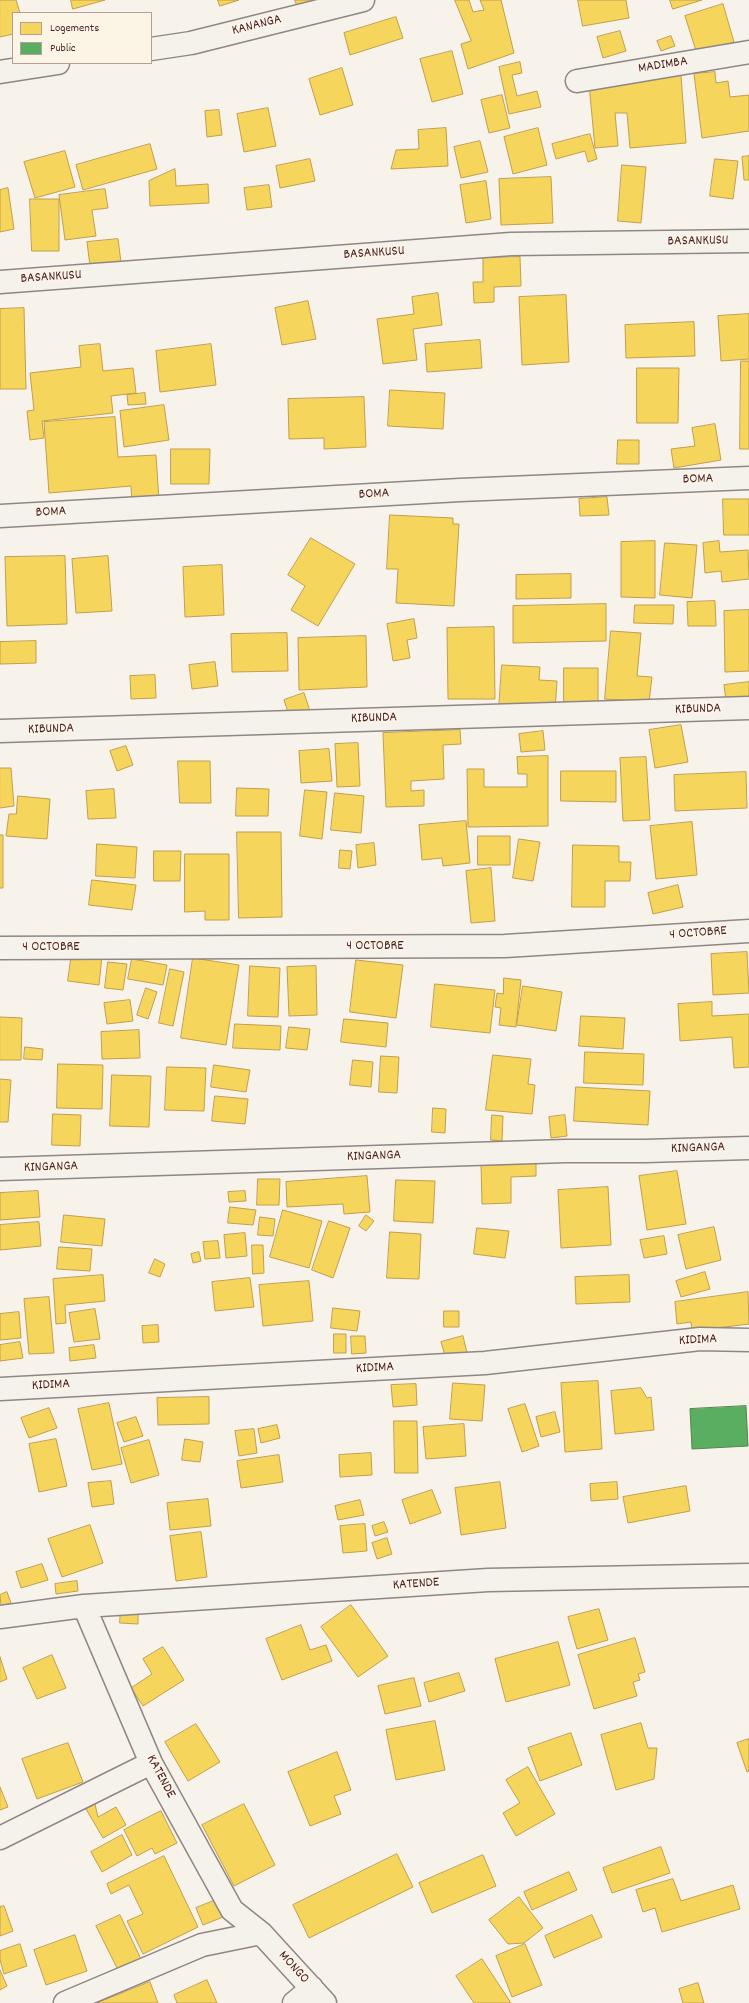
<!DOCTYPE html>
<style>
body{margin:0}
#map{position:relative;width:749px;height:2003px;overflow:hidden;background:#f7f3ea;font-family:Dekko,sans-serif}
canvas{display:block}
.legend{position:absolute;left:12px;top:12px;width:140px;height:52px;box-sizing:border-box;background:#fcf5e5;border:1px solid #b59f9b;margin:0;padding:5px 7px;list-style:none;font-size:12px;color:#4a1f2b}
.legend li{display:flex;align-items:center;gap:8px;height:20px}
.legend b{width:20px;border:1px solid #b59f9b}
</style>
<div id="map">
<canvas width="749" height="2003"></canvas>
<ul class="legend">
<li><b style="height:11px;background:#f6d55c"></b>Logements</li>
<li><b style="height:11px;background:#5aae61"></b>Public</li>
</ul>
</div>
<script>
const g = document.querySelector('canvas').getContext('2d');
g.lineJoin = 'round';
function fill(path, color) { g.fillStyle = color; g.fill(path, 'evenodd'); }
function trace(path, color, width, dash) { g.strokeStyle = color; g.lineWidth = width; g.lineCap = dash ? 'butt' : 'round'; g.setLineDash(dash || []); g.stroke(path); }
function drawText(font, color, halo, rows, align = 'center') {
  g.font = font + ' Dekko,sans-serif'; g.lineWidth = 4; g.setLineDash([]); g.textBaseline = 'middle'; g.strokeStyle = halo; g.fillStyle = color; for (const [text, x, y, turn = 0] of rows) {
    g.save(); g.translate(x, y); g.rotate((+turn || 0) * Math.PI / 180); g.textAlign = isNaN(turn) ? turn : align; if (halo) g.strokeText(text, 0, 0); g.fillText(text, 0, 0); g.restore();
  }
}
const homes = new Path2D(`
 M 0,0 L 16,0 L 20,13 L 13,13 L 13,34 L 0,37 Z
 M 71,0 L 105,0 L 73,9 Z
 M 218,0 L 239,0 L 220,6 Z
 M 295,0 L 331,0 L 299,10 Z
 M 455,0 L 469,0 L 473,12 L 484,10 L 480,0 L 501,0 L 514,53 L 468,69 L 461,44 L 471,41 Z
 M 578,0 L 626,0 L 629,18 L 583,26 Z
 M 670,0 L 702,0 L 673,9 Z
 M 723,4 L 734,42 L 697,54 L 685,16 Z
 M 396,17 L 403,38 L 350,55 L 344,33 Z
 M 620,31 L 626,51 L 603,58 L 597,37 Z
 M 671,36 L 675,46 L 661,51 L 657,41 Z
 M 452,51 L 463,94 L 432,102 L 420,59 Z
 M 520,62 L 522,73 L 512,75 L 517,96 L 537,91 L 541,107 L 509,114 L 499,67 Z
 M 342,68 L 353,105 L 320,115 L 309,79 Z
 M 715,72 L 716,83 L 728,81 L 730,97 L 749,95 L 749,131 L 702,138 L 694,74 Z
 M 681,76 L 686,143 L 630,148 L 627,113 L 615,113 L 618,146 L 595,148 L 589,84 Z
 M 502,95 L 510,128 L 489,133 L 481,100 Z
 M 268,108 L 276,146 L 244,152 L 237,114 Z
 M 219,110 L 222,135 L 207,137 L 205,111 Z
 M 446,128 L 448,166 L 391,169 L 396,150 L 419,149 L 418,130 Z
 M 538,128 L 547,165 L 513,174 L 504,137 Z
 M 590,134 L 597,159 L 588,162 L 585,151 L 556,159 L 552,144 Z
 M 480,141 L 488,172 L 461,178 L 454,147 Z
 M 150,144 L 157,169 L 83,190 L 76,165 Z
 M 65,151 L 75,187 L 35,198 L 24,162 Z
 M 749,156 L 749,180 L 744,180 L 742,157 Z
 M 310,159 L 315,181 L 280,188 L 276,166 Z
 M 715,159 L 738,161 L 733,199 L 710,196 Z
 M 622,165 L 646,167 L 641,223 L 618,221 Z
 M 175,169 L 176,186 L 208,184 L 209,203 L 150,206 L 149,181 Z
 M 551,177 L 553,223 L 501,225 L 499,179 Z
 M 486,181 L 491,219 L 466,223 L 460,185 Z
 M 269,185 L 272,207 L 247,210 L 244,188 Z
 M 8,188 L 14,229 L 0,232 L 0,190 Z
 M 105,189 L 108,208 L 92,210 L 96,236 L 65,240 L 59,195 Z
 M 30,199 L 59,199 L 59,251 L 32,251 Z
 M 118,239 L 121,262 L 90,266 L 87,242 Z
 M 520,257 L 521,286 L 494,287 L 494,302 L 474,303 L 473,282 L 483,282 L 483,258 Z
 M 438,293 L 442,325 L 413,329 L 417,360 L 383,364 L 377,319 L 414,314 L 412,297 Z
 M 566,295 L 569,362 L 522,365 L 519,297 Z
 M 308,301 L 316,339 L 282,345 L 275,308 Z
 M 24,308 L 26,389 L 0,389 L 0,309 Z
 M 749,314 L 749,359 L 721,361 L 718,316 Z
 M 694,322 L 695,356 L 626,358 L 625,325 Z
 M 480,340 L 482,368 L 427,372 L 425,344 Z
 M 100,344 L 103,371 L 133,368 L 136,393 L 111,396 L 113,413 L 42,421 L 44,438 L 30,440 L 27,411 L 34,410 L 30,373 L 81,367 L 79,346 Z
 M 211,344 L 216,385 L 160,392 L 156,351 Z
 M 741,361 L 749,361 L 749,449 L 740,449 Z
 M 637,368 L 679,368 L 678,423 L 637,423 Z
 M 390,390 L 445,393 L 443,429 L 388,426 Z
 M 145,393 L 146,404 L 128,405 L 127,395 Z
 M 364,397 L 366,447 L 324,449 L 324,438 L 289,439 L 288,399 Z
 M 164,405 L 169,440 L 124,447 L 120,411 Z
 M 115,417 L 118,457 L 156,455 L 159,500 L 132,502 L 131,486 L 49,493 L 44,422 Z
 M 715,424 L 721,460 L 674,468 L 671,449 L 695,446 L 692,428 Z
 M 618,440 L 639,440 L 639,464 L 617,464 Z
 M 171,449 L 210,449 L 209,484 L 171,484 Z
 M 607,497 L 609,515 L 580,516 L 579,499 Z
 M 723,499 L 749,499 L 749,535 L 724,535 Z
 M 390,515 L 453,518 L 453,524 L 459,524 L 454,606 L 396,603 L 398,569 L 387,569 Z
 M 311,538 L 355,564 L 318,626 L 291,610 L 305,586 L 288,575 Z
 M 655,541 L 655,598 L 621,597 L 621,542 Z
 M 719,541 L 720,552 L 748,550 L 749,579 L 722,582 L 721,571 L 705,573 L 703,543 Z
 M 665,543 L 697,545 L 692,598 L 660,595 Z
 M 65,556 L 67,624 L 7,626 L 5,557 Z
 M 108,556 L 112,611 L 76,613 L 72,559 Z
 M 222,565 L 224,615 L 185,617 L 183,567 Z
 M 571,574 L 571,598 L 516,599 L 516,575 Z
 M 715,601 L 716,626 L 688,626 L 687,602 Z
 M 606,604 L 606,641 L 513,643 L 513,606 Z
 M 635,605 L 674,605 L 673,624 L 634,623 Z
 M 749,610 L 749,671 L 725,672 L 724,611 Z
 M 414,619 L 417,638 L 407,640 L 410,658 L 393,661 L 387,624 Z
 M 494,627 L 495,699 L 448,699 L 447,628 Z
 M 611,631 L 641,633 L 637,676 L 652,677 L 649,702 L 605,699 Z
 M 287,633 L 288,671 L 232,672 L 231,634 Z
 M 366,636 L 367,687 L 299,690 L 298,638 Z
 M 36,641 L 36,663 L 0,664 L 0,642 Z
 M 215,662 L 218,686 L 192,689 L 189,665 Z
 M 502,665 L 540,667 L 539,680 L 557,681 L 555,711 L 499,708 Z
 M 564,668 L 598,668 L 598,702 L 564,702 Z
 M 155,675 L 156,698 L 131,699 L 130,676 Z
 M 749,682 L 749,698 L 726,701 L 724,685 Z
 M 304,693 L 310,711 L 290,718 L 284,700 Z
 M 681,725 L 688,762 L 655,768 L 649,730 Z
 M 460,730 L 461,744 L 443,745 L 444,779 L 411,781 L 411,791 L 424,790 L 424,806 L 386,807 L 383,733 Z
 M 543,731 L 545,750 L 521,752 L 519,734 Z
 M 358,743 L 360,786 L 337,787 L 335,744 Z
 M 126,746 L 133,765 L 117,771 L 110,751 Z
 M 329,749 L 332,781 L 301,783 L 299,751 Z
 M 548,756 L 548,826 L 468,827 L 467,769 L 484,769 L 484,787 L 527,787 L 527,774 L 518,774 L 517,757 Z
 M 646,757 L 650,820 L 623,821 L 620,758 Z
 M 178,761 L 210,761 L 211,803 L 180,803 Z
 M 0,768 L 11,768 L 14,806 L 0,808 Z
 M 561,771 L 616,771 L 616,802 L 561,801 Z
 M 746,772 L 747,808 L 675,811 L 674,775 Z
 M 237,788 L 269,789 L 268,816 L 236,816 Z
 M 114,789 L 116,818 L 88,819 L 86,791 Z
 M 305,790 L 327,792 L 322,839 L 300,836 Z
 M 335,793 L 364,796 L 361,833 L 331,830 Z
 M 18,796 L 50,799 L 47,839 L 6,836 L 9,814 L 16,814 Z
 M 466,821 L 470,863 L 443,866 L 442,858 L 422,860 L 419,825 Z
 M 692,822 L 697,875 L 656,879 L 650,826 Z
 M 237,832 L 281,832 L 282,917 L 239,918 Z
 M 0,835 L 3,835 L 3,888 L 0,888 Z
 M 478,836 L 510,836 L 510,865 L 478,865 Z
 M 519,839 L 540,842 L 533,881 L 513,878 Z
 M 374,843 L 376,865 L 358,868 L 356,845 Z
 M 97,844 L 137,847 L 135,878 L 96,876 Z
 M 573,845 L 619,846 L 619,862 L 631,862 L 630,881 L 605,881 L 605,907 L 572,907 Z
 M 340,850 L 352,851 L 350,869 L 339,868 Z
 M 154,851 L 181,851 L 180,881 L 154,881 Z
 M 185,854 L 229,854 L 229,920 L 205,920 L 205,911 L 185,912 Z
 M 491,868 L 495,921 L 471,923 L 466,871 Z
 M 92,880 L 136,885 L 132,910 L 89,905 Z
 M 678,885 L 683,907 L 653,914 L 648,893 Z
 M 72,952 L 102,956 L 99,985 L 68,981 Z
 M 747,952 L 749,993 L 713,995 L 711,954 Z
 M 193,958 L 239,965 L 226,1045 L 181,1038 Z
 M 132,959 L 167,965 L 163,985 L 128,979 Z
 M 356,960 L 403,965 L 396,1018 L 350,1012 Z
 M 108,962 L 127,964 L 123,990 L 105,988 Z
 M 250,966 L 280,968 L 278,1017 L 248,1016 Z
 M 316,966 L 317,1015 L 289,1016 L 287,967 Z
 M 170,969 L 184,972 L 173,1026 L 159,1023 Z
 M 504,978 L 521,980 L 516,1027 L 499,1025 L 501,1008 L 495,1007 L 497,993 L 503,994 Z
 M 435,984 L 495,990 L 490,1033 L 431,1027 Z
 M 523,986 L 562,992 L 556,1031 L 517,1025 Z
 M 146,988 L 157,992 L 148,1019 L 137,1015 Z
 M 130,1000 L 133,1021 L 107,1024 L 104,1003 Z
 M 712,1002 L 712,1016 L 749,1014 L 749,1067 L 734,1068 L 732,1037 L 680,1041 L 678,1004 Z
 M 581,1016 L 625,1018 L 623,1049 L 579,1046 Z
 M 0,1017 L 22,1018 L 21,1060 L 0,1060 Z
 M 344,1019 L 388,1023 L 386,1047 L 341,1042 Z
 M 235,1024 L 281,1026 L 280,1050 L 233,1048 Z
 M 289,1027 L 310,1029 L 307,1050 L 286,1048 Z
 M 139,1030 L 140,1058 L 102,1059 L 101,1032 Z
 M 25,1047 L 43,1049 L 42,1060 L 24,1059 Z
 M 585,1052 L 644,1054 L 643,1085 L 584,1083 Z
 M 493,1055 L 531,1059 L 528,1084 L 535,1085 L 532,1114 L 486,1110 Z
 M 381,1056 L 399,1057 L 397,1093 L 379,1092 Z
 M 353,1060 L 373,1062 L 371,1087 L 350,1085 Z
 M 58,1064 L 103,1065 L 102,1109 L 57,1108 Z
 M 214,1065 L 250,1070 L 246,1092 L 211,1087 Z
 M 167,1067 L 206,1068 L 204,1111 L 165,1110 Z
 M 112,1075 L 151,1076 L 149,1127 L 110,1126 Z
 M 0,1079 L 11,1080 L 8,1122 L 0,1122 Z
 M 576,1087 L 650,1091 L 648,1125 L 574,1121 Z
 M 215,1096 L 248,1099 L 245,1124 L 212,1121 Z
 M 433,1108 L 446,1109 L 445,1133 L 432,1132 Z
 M 53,1114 L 81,1115 L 80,1146 L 52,1145 Z
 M 492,1115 L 503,1116 L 502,1141 L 491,1140 Z
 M 565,1115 L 567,1136 L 551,1138 L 549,1117 Z
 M 536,1162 L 536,1176 L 511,1177 L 511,1203 L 482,1204 L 481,1164 Z
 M 677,1171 L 686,1224 L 647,1230 L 639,1176 Z
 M 367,1176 L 370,1212 L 344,1214 L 343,1204 L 287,1207 L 286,1182 Z
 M 258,1179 L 280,1179 L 279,1205 L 257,1205 Z
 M 396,1180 L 435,1181 L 433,1223 L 394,1221 Z
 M 608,1187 L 611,1245 L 561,1248 L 558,1190 Z
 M 38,1191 L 40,1217 L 0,1220 L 0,1193 Z
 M 245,1191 L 246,1201 L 229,1202 L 228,1192 Z
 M 230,1207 L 256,1210 L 253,1225 L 228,1223 Z
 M 283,1210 L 322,1221 L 309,1268 L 270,1257 Z
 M 64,1215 L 105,1219 L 102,1246 L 61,1242 Z
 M 366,1215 L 374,1221 L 366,1231 L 359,1226 Z
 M 260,1217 L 275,1219 L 273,1236 L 258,1235 Z
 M 329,1221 L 350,1228 L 333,1278 L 312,1270 Z
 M 39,1222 L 41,1246 L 0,1250 L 0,1225 Z
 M 714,1227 L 721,1260 L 686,1269 L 678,1235 Z
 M 477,1228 L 509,1231 L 505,1258 L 474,1254 Z
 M 390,1232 L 421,1234 L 419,1279 L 387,1278 Z
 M 245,1233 L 247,1256 L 226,1258 L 224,1235 Z
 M 664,1236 L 667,1254 L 644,1258 L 640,1240 Z
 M 218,1241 L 220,1258 L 205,1259 L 203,1242 Z
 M 252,1245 L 263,1245 L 264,1273 L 253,1274 Z
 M 59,1247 L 92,1249 L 90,1271 L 57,1269 Z
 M 199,1252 L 201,1261 L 193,1263 L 191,1254 Z
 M 155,1259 L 165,1264 L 160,1277 L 149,1273 Z
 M 705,1272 L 710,1289 L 681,1297 L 676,1281 Z
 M 103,1275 L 105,1301 L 65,1305 L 66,1323 L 56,1324 L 53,1279 Z
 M 629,1275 L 630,1302 L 576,1304 L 575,1277 Z
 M 250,1278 L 254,1307 L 215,1311 L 212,1282 Z
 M 309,1281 L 313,1321 L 263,1326 L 259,1285 Z
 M 748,1292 L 749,1324 L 692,1331 L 691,1322 L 677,1324 L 675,1302 Z
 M 49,1297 L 54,1353 L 29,1354 L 24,1299 Z
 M 333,1308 L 360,1311 L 357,1331 L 331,1328 Z
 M 95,1309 L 100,1339 L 74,1342 L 69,1313 Z
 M 444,1311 L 459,1311 L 459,1327 L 444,1327 Z
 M 19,1312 L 21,1338 L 0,1340 L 0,1314 Z
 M 158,1325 L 159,1342 L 143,1343 L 142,1326 Z
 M 334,1334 L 346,1334 L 346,1353 L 334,1353 Z
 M 351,1336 L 365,1336 L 366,1353 L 352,1354 Z
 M 463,1336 L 467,1353 L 446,1359 L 441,1342 Z
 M 20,1342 L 23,1358 L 0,1361 L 0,1345 Z
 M 94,1345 L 96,1358 L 70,1361 L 69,1348 Z
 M 598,1381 L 602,1449 L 565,1452 L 561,1383 Z
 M 453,1383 L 485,1385 L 482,1421 L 450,1419 Z
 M 416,1384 L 417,1405 L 393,1407 L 391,1385 Z
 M 641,1388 L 647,1398 L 651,1397 L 654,1430 L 615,1434 L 611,1391 Z
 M 209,1397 L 209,1424 L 158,1425 L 157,1398 Z
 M 109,1403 L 122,1464 L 92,1470 L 78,1409 Z
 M 525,1404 L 539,1446 L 522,1452 L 508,1409 Z
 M 49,1408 L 57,1428 L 29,1438 L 21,1418 Z
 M 555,1412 L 560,1432 L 541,1437 L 536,1417 Z
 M 136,1417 L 143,1436 L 124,1442 L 117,1423 Z
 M 394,1421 L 417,1421 L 418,1473 L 395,1473 Z
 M 464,1424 L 466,1456 L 426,1459 L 423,1427 Z
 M 277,1425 L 280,1438 L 261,1443 L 258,1429 Z
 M 254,1429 L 257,1453 L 239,1456 L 235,1431 Z
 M 56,1439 L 67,1486 L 39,1492 L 29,1444 Z
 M 185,1439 L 203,1442 L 200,1462 L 182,1460 Z
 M 149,1440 L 159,1475 L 131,1483 L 121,1448 Z
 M 371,1453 L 372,1475 L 340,1477 L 339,1455 Z
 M 279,1455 L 283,1482 L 241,1488 L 237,1461 Z
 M 111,1481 L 114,1504 L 92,1507 L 88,1483 Z
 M 500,1482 L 506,1528 L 461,1535 L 455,1488 Z
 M 617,1482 L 618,1499 L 591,1501 L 590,1484 Z
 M 686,1486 L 690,1511 L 628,1523 L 623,1497 Z
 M 432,1490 L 441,1513 L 410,1524 L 402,1500 Z
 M 208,1499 L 211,1526 L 170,1530 L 167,1503 Z
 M 360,1500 L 364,1515 L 338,1520 L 335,1506 Z
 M 384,1522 L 388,1532 L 375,1536 L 372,1526 Z
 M 365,1524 L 367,1551 L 343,1553 L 340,1526 Z
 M 90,1525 L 103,1563 L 62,1577 L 48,1539 Z
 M 201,1532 L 207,1577 L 176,1581 L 170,1536 Z
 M 387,1538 L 392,1554 L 377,1559 L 372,1543 Z
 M 42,1564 L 48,1580 L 21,1588 L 16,1572 Z
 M 77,1581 L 78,1591 L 56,1594 L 55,1584 Z
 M 7,1592 L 11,1603 L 1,1606 L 0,1595 Z
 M 351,1605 L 388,1656 L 358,1677 L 321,1627 Z
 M 121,1607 L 138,1607 L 138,1624 L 120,1623 Z
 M 599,1609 L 608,1640 L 577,1649 L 568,1617 Z
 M 301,1625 L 310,1650 L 326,1645 L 332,1661 L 282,1680 L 266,1639 Z
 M 635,1638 L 645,1672 L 638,1674 L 640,1680 L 633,1682 L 637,1696 L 594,1709 L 578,1655 Z
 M 558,1642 L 570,1685 L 506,1702 L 495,1659 Z
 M 163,1647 L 184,1680 L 143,1706 L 131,1688 L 152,1674 L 143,1659 Z
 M 52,1655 L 66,1688 L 37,1699 L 23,1668 Z
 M 0,1657 L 7,1679 L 0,1682 Z
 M 459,1673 L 465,1691 L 429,1702 L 424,1683 Z
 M 414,1678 L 421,1706 L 385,1714 L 378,1686 Z
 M 435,1721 L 445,1770 L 396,1780 L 386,1730 Z
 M 641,1723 L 648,1748 L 657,1748 L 654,1779 L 616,1790 L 601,1735 Z
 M 196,1724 L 220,1762 L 188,1781 L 165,1742 Z
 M 571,1733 L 582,1765 L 540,1781 L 528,1748 Z
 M 749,1739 L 749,1771 L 747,1772 L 737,1743 Z
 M 68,1743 L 83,1782 L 37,1799 L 22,1759 Z
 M 337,1752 L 351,1790 L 334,1796 L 341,1814 L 310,1826 L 288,1772 Z
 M 528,1767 L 555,1814 L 516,1836 L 503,1813 L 520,1803 L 506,1780 Z
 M 0,1787 L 8,1807 L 0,1810 Z
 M 95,1804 L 98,1817 L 116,1807 L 126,1825 L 103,1838 L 86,1809 Z
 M 244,1804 L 275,1865 L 234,1886 L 202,1825 Z
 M 161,1811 L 177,1843 L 155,1854 L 152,1848 L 137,1856 L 124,1830 Z
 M 122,1835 L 132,1855 L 102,1872 L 91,1852 Z
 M 661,1847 L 670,1873 L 612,1893 L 603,1868 Z
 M 397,1854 L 413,1887 L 309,1938 L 293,1905 Z
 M 483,1855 L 496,1886 L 432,1913 L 419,1883 Z
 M 164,1856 L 198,1927 L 143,1954 L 127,1921 L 143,1914 L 129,1885 L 111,1894 L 107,1884 Z
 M 569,1872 L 577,1890 L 532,1910 L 524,1892 Z
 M 673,1879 L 681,1901 L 733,1885 L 740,1909 L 662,1932 L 655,1908 L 643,1912 L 636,1890 Z
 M 519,1897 L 543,1928 L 524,1943 L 508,1944 L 489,1920 Z
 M 216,1900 L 223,1917 L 203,1925 L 196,1908 Z
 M 4,1906 L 13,1931 L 0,1936 L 0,1907 Z
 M 120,1915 L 141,1959 L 118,1970 L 96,1926 Z
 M 592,1915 L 602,1937 L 554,1958 L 545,1936 Z
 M 75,1935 L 87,1971 L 46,1985 L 34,1950 Z
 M 20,1944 L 27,1966 L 4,1974 L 0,1960 L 0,1951 Z
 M 525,1944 L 542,1985 L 512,1997 L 496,1956 Z
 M 482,1959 L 511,2003 L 474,2003 L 456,1976 Z
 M 0,1970 L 7,1986 L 0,1990 Z
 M 207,1980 L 217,2003 L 177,2003 L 174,1995 Z
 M 150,1982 L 158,2003 L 97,2003 Z
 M 698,1983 L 704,2003 L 683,2003 L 679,1989 Z`);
fill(homes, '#f6d55c');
trace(homes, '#c29e4d', 1);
const public = new Path2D(`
 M 746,1406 L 748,1446 L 692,1449 L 690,1409 Z`);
fill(public, '#5aae61');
trace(public, '#558351', 1);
const minor = new Path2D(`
 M 151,49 L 191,43 L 363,0
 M 0,72 L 58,63
 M 577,81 L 749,52
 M 0,282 L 511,244 L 749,241
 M 0,516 L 460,490 L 749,478
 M 0,731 L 749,708
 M 0,948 L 505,946 L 749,931
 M 0,1169 L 566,1151 L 645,1151 L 749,1148
 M 0,1389 L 485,1363 L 700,1339 L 749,1340
 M 84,1606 L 151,1763 L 232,1910 L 261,1933 L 325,2003
 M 0,1617 L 84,1606 L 488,1580 L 749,1575
 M 0,1838 L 151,1763
 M 65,2003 L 202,1945 L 261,1933
 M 294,2003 L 312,1988`);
trace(minor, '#908684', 25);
trace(minor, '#f5f2ec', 22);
drawText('14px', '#4a1f2b', '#fcf5e5', [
 ["KANANGA",257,26,-14],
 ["MADIMBA",663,66,-9],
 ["BASANKUSU",698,242,-1],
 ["BASANKUSU",374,254,-4],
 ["BASANKUSU",51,278,-4],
 ["BOMA",698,480,-2],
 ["BOMA",374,495,-3],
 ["BOMA",51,513,-3],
 ["KIBUNDA",698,710,-2],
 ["KIBUNDA",374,719,-2],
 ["KIBUNDA",51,730,-2],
 ["4 OCTOBRE",698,934,-4],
 ["4 OCTOBRE",375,947],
 ["4 OCTOBRE",51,948],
 ["KINGANGA",698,1149,-2],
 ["KINGANGA",374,1157,-2],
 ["KINGANGA",51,1168,-2],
 ["KIDIMA",698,1341,-3],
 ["KIDIMA",375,1369,-3],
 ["KIDIMA",51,1386,-3],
 ["KATENDE",416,1585,-4],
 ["KATENDE",160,1777,62],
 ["MONGO",293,1968,48]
]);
</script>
